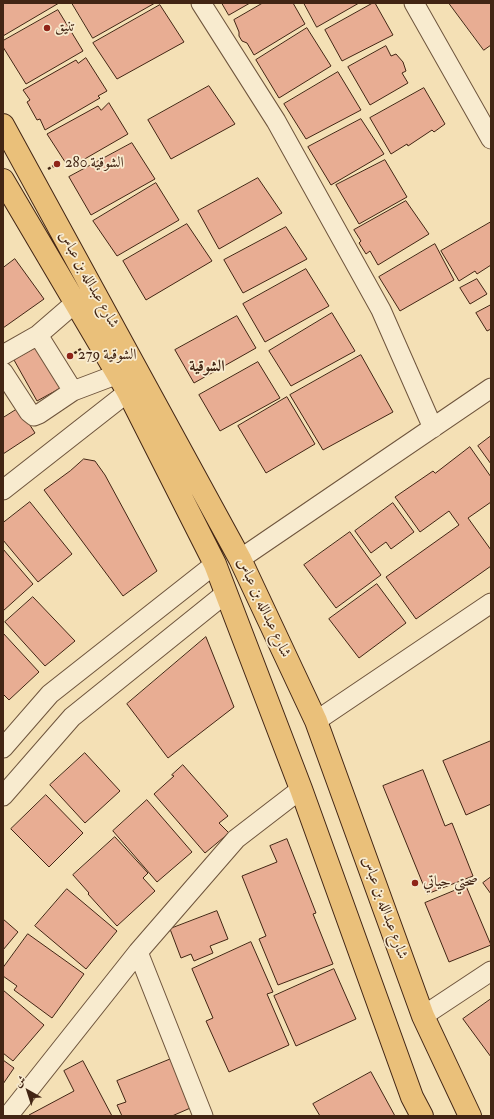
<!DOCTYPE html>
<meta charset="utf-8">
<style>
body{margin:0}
#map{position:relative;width:494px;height:1119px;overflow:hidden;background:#f4e0b5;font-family:"IM FELL Double Pica",Amiri,serif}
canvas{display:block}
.frame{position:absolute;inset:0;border:4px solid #422514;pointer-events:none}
.north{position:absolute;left:8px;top:1071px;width:40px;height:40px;-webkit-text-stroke:3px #f8ebcf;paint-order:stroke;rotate:321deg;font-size:11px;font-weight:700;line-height:16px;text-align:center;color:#422514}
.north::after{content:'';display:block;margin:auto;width:14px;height:18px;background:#422514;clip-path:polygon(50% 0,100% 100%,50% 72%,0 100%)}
</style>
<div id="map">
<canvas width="494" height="1119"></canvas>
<div class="frame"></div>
<div class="north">ش</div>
</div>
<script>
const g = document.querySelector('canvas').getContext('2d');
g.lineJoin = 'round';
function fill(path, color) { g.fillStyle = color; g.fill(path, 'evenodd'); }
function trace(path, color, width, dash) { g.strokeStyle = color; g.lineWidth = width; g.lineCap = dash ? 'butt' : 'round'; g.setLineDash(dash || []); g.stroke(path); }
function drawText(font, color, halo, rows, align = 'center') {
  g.font = font + ' "IM FELL Double Pica",Amiri,serif'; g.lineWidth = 3.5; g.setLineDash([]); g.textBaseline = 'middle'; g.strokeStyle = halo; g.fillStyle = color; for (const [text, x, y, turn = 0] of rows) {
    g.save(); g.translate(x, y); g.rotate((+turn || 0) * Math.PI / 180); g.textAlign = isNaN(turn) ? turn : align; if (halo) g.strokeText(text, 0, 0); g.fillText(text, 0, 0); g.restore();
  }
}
const building = new Path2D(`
 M 3,3 L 59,3 L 3,36 Z
 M 72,3 L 155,3 L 93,38 Z
 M 222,3 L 250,3 L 229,15 Z
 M 263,3 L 293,3 L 305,24 L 254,55 L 247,43 L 242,41 L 239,36 L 239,32 L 234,20 Z
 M 304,3 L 359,3 L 317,27 Z
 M 373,3 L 375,3 L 393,35 L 342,61 L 325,30 Z
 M 449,3 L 491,3 L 491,45 L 484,50 Z
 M 160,5 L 184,42 L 117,79 L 93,43 Z
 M 58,10 L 83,51 L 26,84 L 3,47 L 3,41 Z
 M 307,28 L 331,66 L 279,98 L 256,60 Z
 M 386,46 L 391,56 L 396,54 L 403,62 L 406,71 L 402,73 L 408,83 L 370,105 L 348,67 Z
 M 86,58 L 107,91 L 98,96 L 100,98 L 45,130 L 40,119 L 37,120 L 27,102 L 30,100 L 23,90 L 76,60 L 78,63 Z
 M 338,72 L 361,110 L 306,139 L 284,104 Z
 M 209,86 L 235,124 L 171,159 L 148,120 Z
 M 424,88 L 445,124 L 434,132 L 432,130 L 408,146 L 407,144 L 391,154 L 370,118 Z
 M 109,103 L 128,134 L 69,168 L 47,134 L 98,106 L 101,110 Z
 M 361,119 L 384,154 L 331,185 L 308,147 Z
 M 132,143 L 155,179 L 91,215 L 69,177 Z
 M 385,160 L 407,197 L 359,224 L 336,185 Z
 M 258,178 L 282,213 L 219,249 L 198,211 Z
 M 156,183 L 179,220 L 117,256 L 93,221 Z
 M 406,201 L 429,234 L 378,265 L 370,251 L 366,254 L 359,243 L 361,241 L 354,230 Z
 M 491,222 L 491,265 L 477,274 L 475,271 L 459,281 L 441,251 Z
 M 187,224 L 212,261 L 146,300 L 123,261 Z
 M 286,227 L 307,259 L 243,293 L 224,260 Z
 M 435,244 L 454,280 L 400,311 L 379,277 Z
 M 15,259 L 44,299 L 3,328 L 3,268 Z
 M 306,269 L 329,306 L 265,342 L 243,304 Z
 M 477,279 L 487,294 L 470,304 L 460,288 Z
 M 491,305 L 491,329 L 487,331 L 476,313 Z
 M 332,313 L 355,351 L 291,386 L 269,351 Z
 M 237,316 L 256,348 L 194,383 L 175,350 Z
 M 43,344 L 66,385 L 37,401 L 14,360 Z
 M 361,355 L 393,412 L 323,450 L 290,395 Z
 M 258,362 L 280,398 L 220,431 L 199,395 Z
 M 287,397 L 315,444 L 266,473 L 238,426 Z
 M 19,408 L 35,433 L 3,454 L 3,418 Z
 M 491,436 L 491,464 L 478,446 Z
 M 470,447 L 491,477 L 491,502 L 468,518 L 491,550 L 491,566 L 416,619 L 386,577 L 459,525 L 449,511 L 420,532 L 395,497 L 433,471 L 435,473 Z
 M 84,459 L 95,461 L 105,475 L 157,571 L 123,596 L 44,490 L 70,471 Z
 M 30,502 L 72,554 L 38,582 L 3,540 L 3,523 Z
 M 393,503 L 414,532 L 391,549 L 386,542 L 371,553 L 355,531 Z
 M 350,532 L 381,575 L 336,608 L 304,565 Z
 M 3,549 L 33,584 L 3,611 Z
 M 377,584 L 406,623 L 359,658 L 329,619 Z
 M 33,597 L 75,641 L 45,666 L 5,622 Z
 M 3,633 L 39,672 L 9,700 L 3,694 Z
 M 206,637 L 234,707 L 168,758 L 127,704 Z
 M 491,741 L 491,804 L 466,815 L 443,761 Z
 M 85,753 L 120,791 L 85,823 L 50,785 Z
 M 183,765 L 228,816 L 219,823 L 229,833 L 205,853 L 154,794 L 174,776 L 172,775 Z
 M 423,770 L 445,826 L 452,823 L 473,876 L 427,894 L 383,786 Z
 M 46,795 L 83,833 L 49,867 L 11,829 Z
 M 147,800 L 192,852 L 157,882 L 113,831 Z
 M 115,837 L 148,873 L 143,878 L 155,891 L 117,926 L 88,894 L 89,893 L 73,875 Z
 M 287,839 L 316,913 L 313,914 L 333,964 L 278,985 L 259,939 L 266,936 L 242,876 L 277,862 L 270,846 Z
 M 491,877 L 491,894 L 483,883 Z
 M 466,886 L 491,945 L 449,962 L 425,903 Z
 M 67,889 L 117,931 L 86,969 L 35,926 Z
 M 217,911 L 228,939 L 210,946 L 213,953 L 194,961 L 191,954 L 181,958 L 170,929 Z
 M 3,919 L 18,932 L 3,950 Z
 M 28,934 L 84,974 L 52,1018 L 14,990 L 17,986 L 3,976 L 3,968 Z
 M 251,942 L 273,992 L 267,994 L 289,1045 L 229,1072 L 206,1021 L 213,1018 L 192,969 Z
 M 334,969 L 356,1019 L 296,1046 L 274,996 Z
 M 3,990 L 44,1025 L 13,1061 L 3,1053 Z
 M 491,999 L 491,1057 L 463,1019 Z
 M 176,1057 L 195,1106 L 172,1116 L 122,1116 L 117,1105 L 126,1102 L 117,1081 Z
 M 3,1060 L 14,1068 L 3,1084 Z
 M 83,1061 L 112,1116 L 29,1116 L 29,1115 L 74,1091 L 64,1071 Z
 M 371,1072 L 395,1116 L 320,1116 L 313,1104 Z`);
fill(building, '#e8ad93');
trace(building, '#422514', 1);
const minor = new Path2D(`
 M 201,3 L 276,121 L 381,310 L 433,428
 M 414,3 L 491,139
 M 75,303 L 38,335 L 73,391 L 118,374
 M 3,355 L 38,335
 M 3,372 L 29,412 L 34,416 L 39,414 L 73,391
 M 3,490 L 128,392
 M 240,559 L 491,388
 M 316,721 L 491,603
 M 3,748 L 50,694 L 215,564
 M 3,796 L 72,717 L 226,593
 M 138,952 L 203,1116
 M 423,1016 L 491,971
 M 8,1116 L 138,952 L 236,839 L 301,789`);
const major = new Path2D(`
 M 3,125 L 240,559 L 316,721 L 423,1016 L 470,1116
 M 3,180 L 128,392 L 215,564 L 301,789 L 412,1097 L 422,1116`);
trace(minor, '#6e543c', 21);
trace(major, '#422514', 24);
trace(new Path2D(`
 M 48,169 L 57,164
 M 70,356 L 81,349`), '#422514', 2.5, [3, 2]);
trace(minor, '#f8ebcf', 19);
trace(major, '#eac07a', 22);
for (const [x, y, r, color] of [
 [47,28,4,"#8f2418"],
 [57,164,4,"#8f2418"],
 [70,356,4,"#8f2418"],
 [415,883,4,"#8f2418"]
]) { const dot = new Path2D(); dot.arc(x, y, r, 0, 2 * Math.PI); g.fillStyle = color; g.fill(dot); trace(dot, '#f8ebcf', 1.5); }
drawText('15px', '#422514', '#f8ebcf', [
 ["تنيق",55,28],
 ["الشوقية 280",65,164],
 ["الشوقية 279",78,356],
 ["صحتي حياتي",423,883]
], 'left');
drawText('15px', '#422514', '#f8ebcf', [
 ["شارع عبدالله بن عباس",88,280,61],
 ["شارع عبدالله بن عباس",263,608,65],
 ["شارع عبدالله بن عباس",384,908,70]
]);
drawText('bold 16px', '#422514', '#f8ebcf', [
 ["الشوقية",207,368]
]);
</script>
